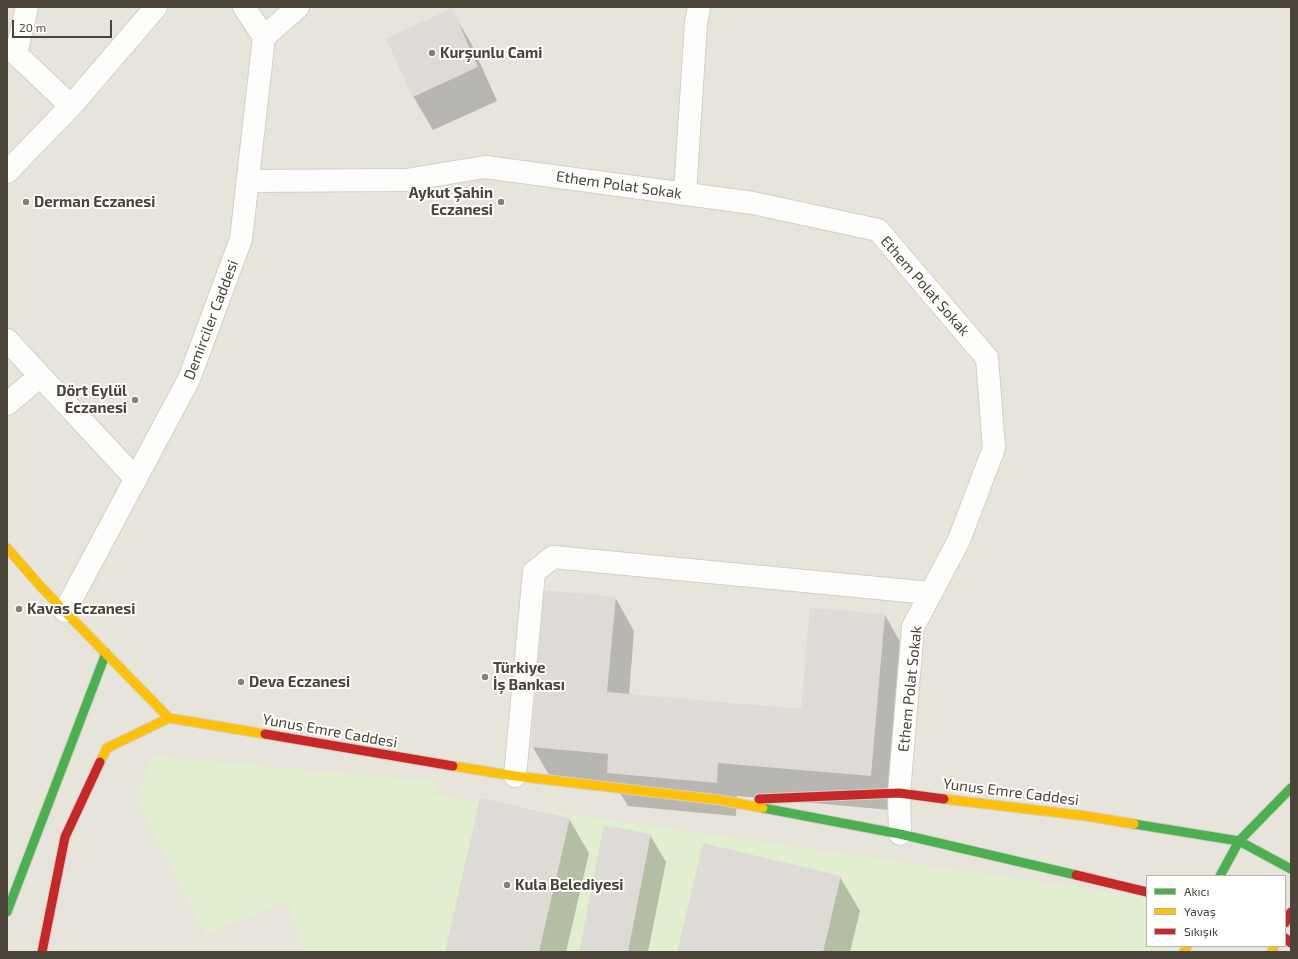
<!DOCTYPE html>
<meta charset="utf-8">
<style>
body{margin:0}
#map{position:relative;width:1298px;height:959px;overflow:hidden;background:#f4f2ee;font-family:"Exo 2",sans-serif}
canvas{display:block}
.frame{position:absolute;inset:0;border:8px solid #4b4439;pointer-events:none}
.legend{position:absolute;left:1146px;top:875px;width:140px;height:72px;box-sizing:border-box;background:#fff;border:1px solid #b7b4b0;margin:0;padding:5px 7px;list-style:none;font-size:12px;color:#4b4439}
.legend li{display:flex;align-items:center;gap:8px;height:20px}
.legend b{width:20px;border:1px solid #b7b4b0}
.scale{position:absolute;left:12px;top:20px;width:100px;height:18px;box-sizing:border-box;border:2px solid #4b4439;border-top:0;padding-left:5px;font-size:12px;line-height:14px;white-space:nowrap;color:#4b4439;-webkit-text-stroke:3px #fff;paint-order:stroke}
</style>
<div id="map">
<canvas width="1298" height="959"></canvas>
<div class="frame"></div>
<ul class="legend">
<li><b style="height:5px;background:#4caf50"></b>Akıcı</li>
<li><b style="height:5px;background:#ffc107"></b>Yavaş</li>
<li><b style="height:5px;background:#c62828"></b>Sıkışık</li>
</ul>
<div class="scale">20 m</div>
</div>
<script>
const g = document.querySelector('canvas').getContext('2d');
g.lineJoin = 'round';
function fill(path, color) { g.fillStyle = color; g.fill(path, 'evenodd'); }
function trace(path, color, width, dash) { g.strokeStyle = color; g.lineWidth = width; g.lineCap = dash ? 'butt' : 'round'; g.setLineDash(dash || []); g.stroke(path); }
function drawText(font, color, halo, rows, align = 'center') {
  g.font = font + ' "Exo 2",sans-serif'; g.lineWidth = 4; g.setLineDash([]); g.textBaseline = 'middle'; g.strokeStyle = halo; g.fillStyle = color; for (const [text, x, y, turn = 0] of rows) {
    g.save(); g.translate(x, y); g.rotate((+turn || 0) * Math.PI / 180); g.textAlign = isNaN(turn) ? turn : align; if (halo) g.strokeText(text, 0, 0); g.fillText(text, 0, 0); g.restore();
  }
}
fill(new Path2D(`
 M 7,7 L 1291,7 L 1291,952 L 7,952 ZM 1147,876 L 1285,876 L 1285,946 L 1147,946 Z`), '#e7e4dc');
fill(new Path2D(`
 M 153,756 L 436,782 L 434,795 L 1147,897 L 1147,946 L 1186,946 L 1184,952 L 305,952 L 288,901 L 206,934 L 136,798 Z`), '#e1eecf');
fill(new Path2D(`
 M 451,10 L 471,43 L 497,101 L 433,130 L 413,96 Z
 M 615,597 L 634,631 L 629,695 L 802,710 L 885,615 L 904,649 L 890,810 L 737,796 L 736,816 L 628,806 L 616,786 L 552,780 L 532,746 Z
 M 569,819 L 589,853 L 566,952 L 446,952 Z
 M 650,835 L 666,862 L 648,952 L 580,952 Z
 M 840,877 L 860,911 L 850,952 L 678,952 Z`), '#0003');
fill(new Path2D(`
 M 452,8 L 478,67 L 413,97 L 386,39 Z
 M 544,590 L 616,597 L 607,692 L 801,709 L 810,608 L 885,614 L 871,776 L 718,763 L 717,783 L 607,773 L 608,754 L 531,747 Z
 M 480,798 L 570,818 L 539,952 L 445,952 Z
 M 604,825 L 651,834 L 628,952 L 579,952 Z
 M 703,843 L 841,876 L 823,952 L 677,952 Z`), '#dedbd6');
const street = new Path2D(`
 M 27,7 L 16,54 L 71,106
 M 264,37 L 298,7
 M 7,172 L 71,106 L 156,7
 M 248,181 L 406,180 L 485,167 L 753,203 L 878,230 L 987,358 L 994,448 L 959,540 L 913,627 L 899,793 L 900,834
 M 685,193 L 696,23 L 699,7
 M 7,340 L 136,479
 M 7,404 L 40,376
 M 65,611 L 189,379 L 241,239 L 264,37 L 244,7
 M 515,776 L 534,572 L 553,557 L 930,593`);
const fast = new Path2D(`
 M 763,808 L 900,834 L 1076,875
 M 1134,824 L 1239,841 L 1291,869
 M 1220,876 L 1239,841 L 1291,788
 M 7,912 L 106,653`);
const slow = new Path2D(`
 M 7,548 L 42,588 L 169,718 L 265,734
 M 100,762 L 107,748 L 169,718
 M 453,766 L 515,776 L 720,800 L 763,808
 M 944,799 L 1086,816 L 1134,824
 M 1184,952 L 1187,946
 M 1272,952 L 1274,946`);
const jam = new Path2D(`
 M 265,734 L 453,766
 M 759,799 L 899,793 L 944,799
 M 1076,875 L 1147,892
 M 1285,923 L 1291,912
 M 1285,938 L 1291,943
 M 42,952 L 65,837 L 100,762`);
trace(street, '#d2d0cb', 24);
trace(fast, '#d3cfc5', 11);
trace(slow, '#d3cfc5', 11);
trace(jam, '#d3cfc5', 11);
trace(street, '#fdfdfc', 22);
trace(fast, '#4caf50', 9);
trace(slow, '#ffc107', 9);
trace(jam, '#c62828', 9);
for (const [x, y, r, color] of [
 [432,53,4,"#868178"],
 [26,202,4,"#868178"],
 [501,202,4,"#868178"],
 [135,400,4,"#868178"],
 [19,609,4,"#868178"],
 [485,677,4,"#868178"],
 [241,682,4,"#868178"],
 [507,885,4,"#868178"]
]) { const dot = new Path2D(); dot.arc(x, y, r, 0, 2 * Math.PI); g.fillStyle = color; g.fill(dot); trace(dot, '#fff', 1.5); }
drawText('bold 15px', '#4b4439', '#fff', [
 ["Kurşunlu Cami",440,53],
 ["Aykut Şahin",493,193,"right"],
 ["Eczanesi",493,210,"right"],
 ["Derman Eczanesi",34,202],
 ["Dört Eylül",127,391,"right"],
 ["Eczanesi",127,408,"right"],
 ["Kavas Eczanesi",27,609],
 ["Türkiye",493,668],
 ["İş Bankası",493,685],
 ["Deva Eczanesi",249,682],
 ["Kula Belediyesi",515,885]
], 'left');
drawText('15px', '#4b4439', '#fff', [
 ["Ethem Polat Sokak",619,185,8],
 ["Ethem Polat Sokak",925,286,49],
 ["Demirciler Caddesi",211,320,-69],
 ["Ethem Polat Sokak",910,689,-84],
 ["Yunus Emre Caddesi",330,731,10],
 ["Yunus Emre Caddesi",1011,792,7]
]);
</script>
